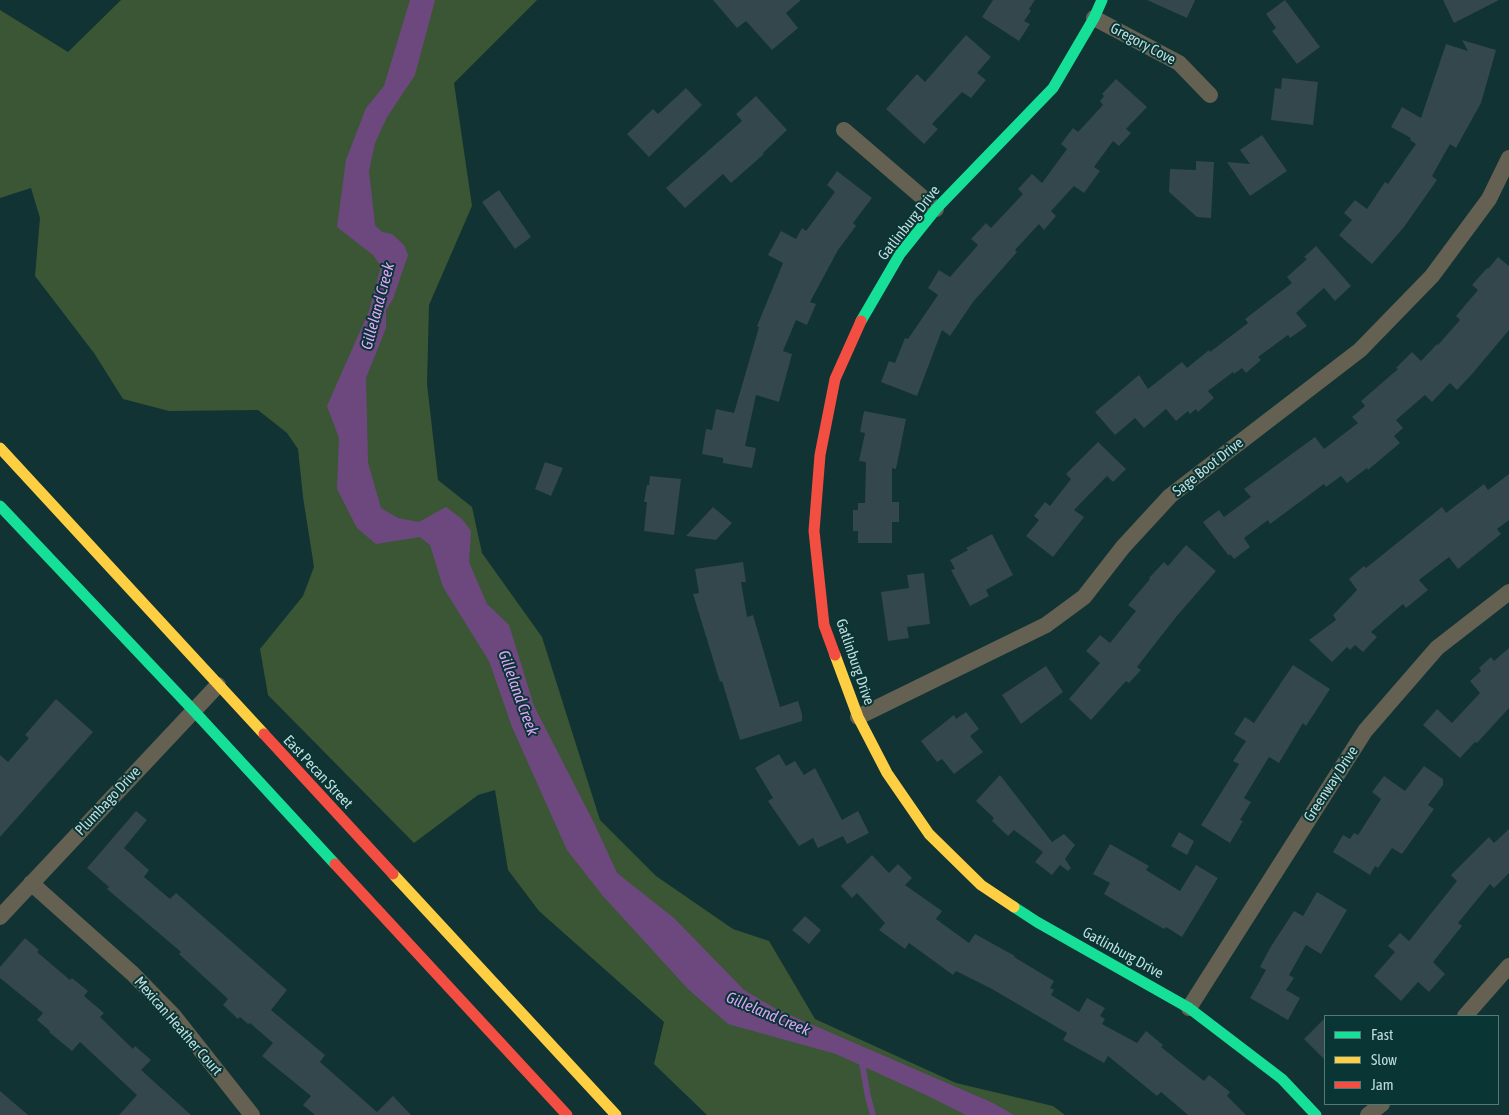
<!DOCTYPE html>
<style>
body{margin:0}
#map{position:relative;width:1509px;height:1115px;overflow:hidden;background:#133;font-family:"Asap Condensed",sans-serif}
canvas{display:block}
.legend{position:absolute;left:1324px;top:1015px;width:175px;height:90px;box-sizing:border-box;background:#093535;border:1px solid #537878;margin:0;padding:6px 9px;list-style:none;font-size:15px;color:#c1dcdc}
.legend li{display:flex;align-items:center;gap:10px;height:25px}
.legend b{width:25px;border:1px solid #537878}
</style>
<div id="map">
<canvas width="1509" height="1115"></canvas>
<ul class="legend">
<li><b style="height:6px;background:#16e098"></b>Fast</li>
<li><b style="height:6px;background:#ffcf43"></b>Slow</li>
<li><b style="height:6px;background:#f24e42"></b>Jam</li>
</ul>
</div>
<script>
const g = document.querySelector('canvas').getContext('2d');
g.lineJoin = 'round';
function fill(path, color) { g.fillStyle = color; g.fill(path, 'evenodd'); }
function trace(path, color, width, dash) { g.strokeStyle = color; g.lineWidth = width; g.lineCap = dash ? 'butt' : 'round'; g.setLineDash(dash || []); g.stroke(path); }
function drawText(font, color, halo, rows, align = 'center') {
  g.font = font + ' "Asap Condensed",sans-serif'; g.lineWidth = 4; g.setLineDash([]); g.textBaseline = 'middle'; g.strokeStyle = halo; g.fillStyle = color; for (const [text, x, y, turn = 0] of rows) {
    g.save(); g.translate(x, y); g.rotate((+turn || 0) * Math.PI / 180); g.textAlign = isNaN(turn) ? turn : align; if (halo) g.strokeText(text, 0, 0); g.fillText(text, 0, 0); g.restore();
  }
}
fill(new Path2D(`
 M 121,0 L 537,0 L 454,83 L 472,206 L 429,305 L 427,384 L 438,480 L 472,507 L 482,553 L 542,637 L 600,820 L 656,876 L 733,929 L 769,941 L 815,1019 L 956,1083 L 1053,1106 L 1065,1115 L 707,1115 L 654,1064 L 664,1022 L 539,911 L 508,870 L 495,790 L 478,795 L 414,843 L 268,695 L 260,649 L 303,596 L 314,567 L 303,497 L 298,449 L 287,433 L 258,410 L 169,411 L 123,399 L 94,353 L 35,276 L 40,218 L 31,188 L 0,198 L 0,10 L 68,52 Z`), '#3b5635');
fill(new Path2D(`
 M 410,0 L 435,0 L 415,75 L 387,117 L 375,143 L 369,171 L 375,225 L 382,232 L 392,234 L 404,245 L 408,255 L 393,299 L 386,310 L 386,328 L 366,378 L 368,463 L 381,508 L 398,518 L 419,522 L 446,507 L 462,519 L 471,531 L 469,562 L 487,604 L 509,625 L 534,706 L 594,823 L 617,873 L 674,918 L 744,990 L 776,1009 L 993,1103 L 1014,1115 L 966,1115 L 926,1095 L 836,1054 L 728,1024 L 688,989 L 603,896 L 567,850 L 512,727 L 489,661 L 443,587 L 430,545 L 420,537 L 376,544 L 357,528 L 337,489 L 339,438 L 327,406 L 369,311 L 381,266 L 373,255 L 337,227 L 346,160 L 366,108 L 384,86 Z`), '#6d487f');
trace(new Path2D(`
 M 861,1057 L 868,1097 L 873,1115`), '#6d487f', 6);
fill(new Path2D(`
 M 713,0 L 801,0 L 786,13 L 798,28 L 772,50 L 746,21 L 737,28 Z
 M 993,0 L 1035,0 L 1029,9 L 1031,11 L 1024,21 L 1030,24 L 1019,41 L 982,17 Z
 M 1147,0 L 1195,0 L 1187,18 Z
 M 1285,0 L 1320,47 L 1297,64 L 1272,31 L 1276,28 L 1266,14 Z
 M 1443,0 L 1499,0 L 1454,23 Z
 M 966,35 L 991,57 L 977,73 L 986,80 L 971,98 L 962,92 L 932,124 L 938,129 L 924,144 L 886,109 L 917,74 L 925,82 Z
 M 1462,40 L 1496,50 L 1481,103 L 1456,148 L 1450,144 L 1432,176 L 1437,180 L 1404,227 L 1372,264 L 1339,235 L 1352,220 L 1344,213 L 1355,200 L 1367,209 L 1385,182 L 1388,184 L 1416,144 L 1410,140 L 1411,138 L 1391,127 L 1402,107 L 1421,118 L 1446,44 L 1468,51 Z
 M 1282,78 L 1318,82 L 1313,125 L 1271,120 L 1275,88 L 1281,89 Z
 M 1116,79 L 1147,107 L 1126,129 L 1131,133 L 1119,146 L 1113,141 L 1094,167 L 1100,171 L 1084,193 L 1074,186 L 1051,211 L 1056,216 L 1044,230 L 1039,224 L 1015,250 L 1017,252 L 973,302 L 950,336 L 942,330 L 917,396 L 881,382 L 889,361 L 895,363 L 905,338 L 908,339 L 938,295 L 928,288 L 939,270 L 950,277 L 978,245 L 971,239 L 986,223 L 991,228 L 1023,194 L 1018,189 L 1032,174 L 1042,183 L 1067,149 L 1061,144 L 1073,128 L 1078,132 L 1103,105 L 1100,101 L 1104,96 L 1102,94 Z
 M 686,88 L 702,105 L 649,157 L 627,134 L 653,109 L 658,114 Z
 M 756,96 L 787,130 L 763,153 L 764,154 L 731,183 L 723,174 L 685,208 L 666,188 L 742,121 L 736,114 Z
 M 1262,135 L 1287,171 L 1250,196 L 1227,162 L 1250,164 L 1240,150 Z
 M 1196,161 L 1214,162 L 1211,218 L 1197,217 L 1169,192 L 1170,169 L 1196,170 Z
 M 837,171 L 872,198 L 853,223 L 856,226 L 838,250 L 810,302 L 816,304 L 807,325 L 796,320 L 783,351 L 792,354 L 779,402 L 756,395 L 745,446 L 756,448 L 752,468 L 723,463 L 723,458 L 702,454 L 706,429 L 712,430 L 716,409 L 734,413 L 759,327 L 757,326 L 783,263 L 768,255 L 781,231 L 796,239 L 802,228 L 806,231 L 835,192 L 827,185 Z
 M 499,190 L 531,237 L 515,249 L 482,202 Z
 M 1316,246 L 1351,286 L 1335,301 L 1324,288 L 1296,313 L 1307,326 L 1290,338 L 1288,335 L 1258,357 L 1261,360 L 1246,373 L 1242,368 L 1234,374 L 1233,372 L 1208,391 L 1214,398 L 1198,412 L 1196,409 L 1190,414 L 1188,411 L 1176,421 L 1166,409 L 1144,428 L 1135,418 L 1115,435 L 1095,412 L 1139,375 L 1148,389 L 1182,362 L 1187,368 L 1209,350 L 1210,352 L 1248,323 L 1245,319 L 1292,283 L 1287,277 L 1307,259 L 1304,257 Z
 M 1498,257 L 1509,266 L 1509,330 L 1472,374 L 1457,390 L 1450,383 L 1432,402 L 1425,395 L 1396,420 L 1403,428 L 1394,436 L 1400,443 L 1368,470 L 1367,468 L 1347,483 L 1341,476 L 1326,487 L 1324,484 L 1270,524 L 1268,520 L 1244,538 L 1250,547 L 1234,559 L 1230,554 L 1229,556 L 1203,522 L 1219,510 L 1224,517 L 1251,497 L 1244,489 L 1315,437 L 1324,449 L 1358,423 L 1352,417 L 1365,406 L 1361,401 L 1398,369 L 1396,368 L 1412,352 L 1421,361 L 1437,344 L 1438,345 L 1460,320 L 1456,316 L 1478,290 L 1472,285 L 1487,268 L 1488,269 Z
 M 864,411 L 906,419 L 896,469 L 892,468 L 892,502 L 899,502 L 899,522 L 892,522 L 892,543 L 858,543 L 858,531 L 853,531 L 853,510 L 858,510 L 858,503 L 865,503 L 866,462 L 859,461 L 865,433 L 860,432 Z
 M 1098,442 L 1126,469 L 1113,482 L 1107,476 L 1074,510 L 1084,517 L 1053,557 L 1026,536 L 1039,520 L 1034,516 L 1045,502 L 1050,506 L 1071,479 L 1066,474 Z
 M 545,462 L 563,468 L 551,496 L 535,489 Z
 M 1509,474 L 1509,520 L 1497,529 L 1501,534 L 1458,569 L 1449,557 L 1419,580 L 1428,590 L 1406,608 L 1403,604 L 1371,632 L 1377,637 L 1363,652 L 1355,645 L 1350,650 L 1347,647 L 1332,662 L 1309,640 L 1336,620 L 1333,615 L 1357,590 L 1349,579 L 1364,566 L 1366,568 L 1442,507 L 1446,513 L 1484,484 L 1488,490 Z
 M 650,476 L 681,479 L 674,535 L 644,531 L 647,502 L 644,502 L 647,485 L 649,485 Z
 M 713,507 L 732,523 L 716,540 L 686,536 Z
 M 992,534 L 1013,575 L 986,590 L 989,596 L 970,606 L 951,570 L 955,569 L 950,560 L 968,550 L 966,548 Z
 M 1186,545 L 1216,571 L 1176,617 L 1137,667 L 1141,670 L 1129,683 L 1126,681 L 1091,720 L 1069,699 L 1100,663 L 1086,651 L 1100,635 L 1110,643 L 1136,611 L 1128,605 L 1150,579 L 1149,578 L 1164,562 L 1168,566 Z
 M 743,562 L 746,582 L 741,582 L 747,617 L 753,615 L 780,707 L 798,701 L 802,714 L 802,721 L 740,740 L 722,681 L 720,682 L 693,594 L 699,593 L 695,569 Z
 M 924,573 L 930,624 L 907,627 L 909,638 L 888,641 L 881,592 L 909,588 L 907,575 Z
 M 1509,648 L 1509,708 L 1477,743 L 1475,742 L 1460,758 L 1423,725 L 1437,709 L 1452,723 L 1480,693 L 1470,681 L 1481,671 L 1479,668 L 1491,657 L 1494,661 Z
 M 1293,665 L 1330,689 L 1306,726 L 1303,723 L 1279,763 L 1269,757 L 1244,798 L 1251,802 L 1240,820 L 1243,821 L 1230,843 L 1201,825 L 1239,764 L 1233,761 L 1246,741 L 1234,734 L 1245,717 L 1254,723 Z
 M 1046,666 L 1063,692 L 1021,724 L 1002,695 Z
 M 56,699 L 93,732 L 0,837 L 0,755 L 8,762 L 29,738 L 25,735 Z
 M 966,712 L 979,729 L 970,736 L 983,752 L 954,774 L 942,759 L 937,762 L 921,741 L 954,715 L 956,719 Z
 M 779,754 L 786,766 L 795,761 L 804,775 L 815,768 L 842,820 L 858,811 L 869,833 L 847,844 L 843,836 L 818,848 L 813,838 L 799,846 L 768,801 L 773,798 L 755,768 Z
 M 1424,766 L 1443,779 L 1443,785 L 1428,805 L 1434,809 L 1402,854 L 1392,848 L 1378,868 L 1375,866 L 1370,875 L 1333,852 L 1343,835 L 1350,839 L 1354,833 L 1358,835 L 1381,799 L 1372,792 L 1384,776 L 1405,791 Z
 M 1000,775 L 1052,842 L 1064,834 L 1075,845 L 1065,859 L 1071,868 L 1068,871 L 1060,865 L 1052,875 L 1035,862 L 1043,852 L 1014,830 L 1008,836 L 992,821 L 994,818 L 976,801 Z
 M 136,811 L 147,820 L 124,848 L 149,870 L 144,877 L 170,899 L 176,893 L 287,990 L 271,1010 L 325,1055 L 320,1062 L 377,1112 L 393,1096 L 411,1115 L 315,1115 L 303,1105 L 311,1096 L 262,1056 L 273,1043 L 250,1023 L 248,1024 L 240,1017 L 238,1019 L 223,1005 L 228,999 L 179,954 L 181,952 L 107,889 L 109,887 L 87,868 Z
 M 1509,829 L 1509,873 L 1494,888 L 1490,884 L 1458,923 L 1462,926 L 1433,962 L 1445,974 L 1429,992 L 1418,982 L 1401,1001 L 1374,976 L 1395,952 L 1388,946 L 1400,933 L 1409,941 L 1457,881 L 1451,875 L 1489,837 L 1494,843 Z
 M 1179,832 L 1194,841 L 1187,855 L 1171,846 Z
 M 1110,844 L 1149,866 L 1146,870 L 1180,891 L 1196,865 L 1218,878 L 1182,937 L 1166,927 L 1164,929 L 1104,894 L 1110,883 L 1093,874 Z
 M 872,855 L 889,873 L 898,864 L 912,878 L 905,885 L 942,911 L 936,919 L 969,943 L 975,934 L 1015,956 L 1014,957 L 1054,981 L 1050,988 L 1054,990 L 1051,995 L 1079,1012 L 1087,998 L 1105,1008 L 1100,1016 L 1105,1019 L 1102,1024 L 1137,1043 L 1146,1031 L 1163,1045 L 1161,1047 L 1190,1070 L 1204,1081 L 1209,1075 L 1230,1092 L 1227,1096 L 1246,1115 L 1188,1115 L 1161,1092 L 1157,1096 L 1108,1056 L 1104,1063 L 1063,1040 L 1067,1033 L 992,989 L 956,971 L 953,975 L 909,943 L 905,949 L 879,930 L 885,923 L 857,893 L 852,898 L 841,886 Z
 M 1317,892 L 1347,910 L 1321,954 L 1306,945 L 1289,975 L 1294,978 L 1286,990 L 1300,998 L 1288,1020 L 1250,998 L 1266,970 L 1260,967 L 1270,948 L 1294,911 L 1303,916 Z
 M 805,916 L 821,930 L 809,944 L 792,930 Z
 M 25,938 L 39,950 L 37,952 L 70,980 L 72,978 L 88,991 L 84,996 L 104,1013 L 100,1017 L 133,1049 L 135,1046 L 151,1060 L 141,1070 L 191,1115 L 119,1115 L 137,1095 L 80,1042 L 72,1051 L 49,1032 L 50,1031 L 37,1020 L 43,1013 L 0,978 L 0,967 Z
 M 1325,1018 L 1325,1060 L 1304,1039 Z
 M 0,1091 L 28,1115 L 0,1115 Z`), '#33474c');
trace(new Path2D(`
 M 1094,18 L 1179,63 L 1210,95
 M 844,130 L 936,209
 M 858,717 L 1046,625 L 1084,597 L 1123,547 L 1170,496 L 1360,350 L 1432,276 L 1489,199 L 1509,158
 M 31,883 L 133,974 L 173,1015 L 252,1115
 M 0,917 L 218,685
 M 1189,1008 L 1365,731 L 1437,648 L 1509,592
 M 1465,1016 L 1509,966
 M 1368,1115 L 1382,1104`), '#646153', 16);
trace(new Path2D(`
 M 861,321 L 900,254 L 936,209 L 1053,88 L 1094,18 L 1102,0
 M 0,506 L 194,711 L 335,864
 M 1014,907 L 1037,922 L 1189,1008 L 1282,1079 L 1316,1115`), '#16e098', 11);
trace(new Path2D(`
 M 0,448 L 264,734
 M 835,655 L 858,717 L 887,773 L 929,834 L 981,885 L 1014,907
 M 393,874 L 616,1115`), '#ffcf43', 11);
trace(new Path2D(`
 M 835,655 L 824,625 L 814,531 L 820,455 L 835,379 L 861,321
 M 264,734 L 393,874
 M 335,864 L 567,1115`), '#f24e42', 11);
drawText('15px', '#c1dcdc', '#093535', [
 ["Gregory Cove",1143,44,28],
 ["Gatlinburg Drive",909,223,-52],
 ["Sage Boot Drive",1208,467,-38],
 ["Gatlinburg Drive",855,662,71],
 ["East Pecan Street",318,772,47],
 ["Greenway Drive",1331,784,-57],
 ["Plumbago Drive",108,801,-47],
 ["Gatlinburg Drive",1123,953,29],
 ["Mexican Heather Court",178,1026,49]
]);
drawText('italic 16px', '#e1a3fa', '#093535', [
 ["Gilleland Creek",378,306,-75],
 ["Gilleland Creek",518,693,70],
 ["Gilleland Creek",768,1014,23]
]);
</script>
